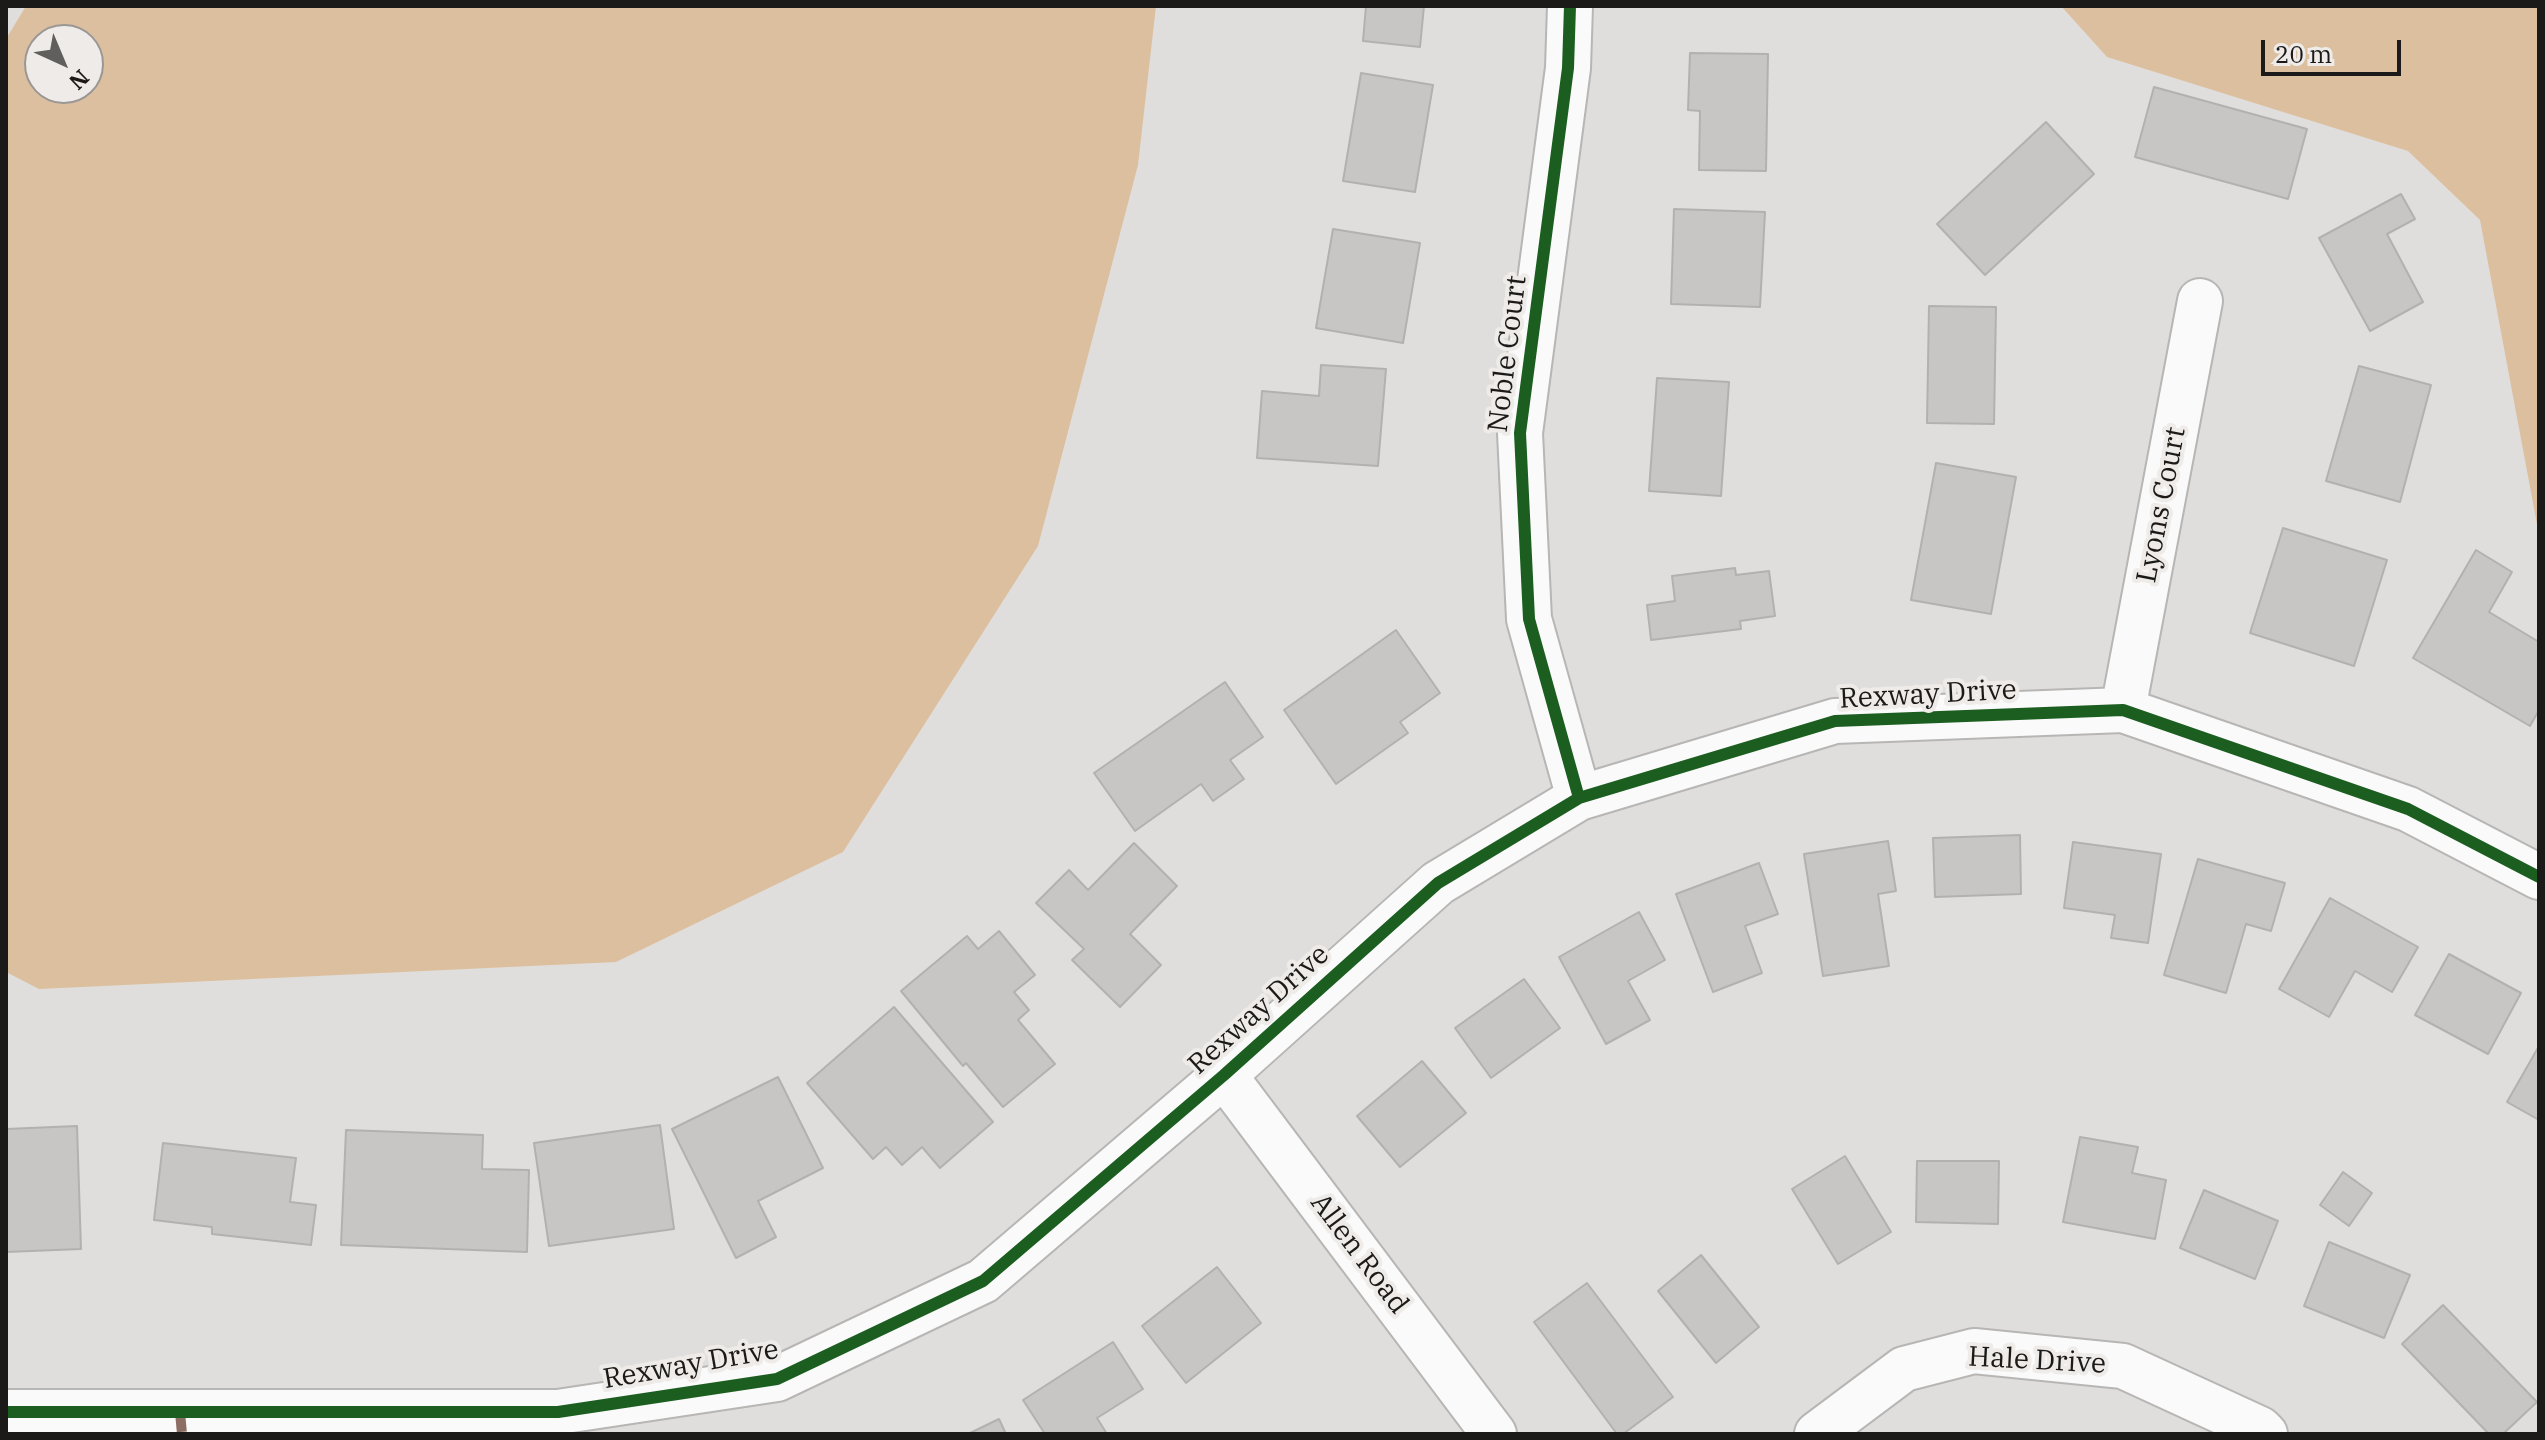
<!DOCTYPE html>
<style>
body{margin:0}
#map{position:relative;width:2545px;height:1440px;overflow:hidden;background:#e0dedc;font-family:"IBM Plex Serif",serif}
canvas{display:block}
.frame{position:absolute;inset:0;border:8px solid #1b1a19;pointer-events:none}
.north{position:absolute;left:24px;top:24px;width:80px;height:80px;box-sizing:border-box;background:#eeebe8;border:2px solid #9a9795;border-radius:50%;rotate:136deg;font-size:22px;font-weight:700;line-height:32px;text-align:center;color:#1b1a19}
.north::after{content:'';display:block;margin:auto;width:28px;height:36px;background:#605f5d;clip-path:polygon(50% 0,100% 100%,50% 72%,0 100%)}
.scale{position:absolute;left:2261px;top:40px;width:140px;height:36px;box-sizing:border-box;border:4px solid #1b1a19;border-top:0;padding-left:10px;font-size:24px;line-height:28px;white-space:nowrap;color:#1b1a19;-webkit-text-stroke:6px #eeebe8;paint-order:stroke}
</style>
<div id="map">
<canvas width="2545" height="1440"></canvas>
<div class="frame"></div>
<div class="north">N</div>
<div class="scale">20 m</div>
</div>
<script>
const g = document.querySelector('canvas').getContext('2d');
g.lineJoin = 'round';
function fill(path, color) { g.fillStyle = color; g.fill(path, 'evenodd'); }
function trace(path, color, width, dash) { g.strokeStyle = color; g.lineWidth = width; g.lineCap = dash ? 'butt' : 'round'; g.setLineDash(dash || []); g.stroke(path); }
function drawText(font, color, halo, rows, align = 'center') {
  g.font = font + ' "IBM Plex Serif",serif'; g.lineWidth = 8; g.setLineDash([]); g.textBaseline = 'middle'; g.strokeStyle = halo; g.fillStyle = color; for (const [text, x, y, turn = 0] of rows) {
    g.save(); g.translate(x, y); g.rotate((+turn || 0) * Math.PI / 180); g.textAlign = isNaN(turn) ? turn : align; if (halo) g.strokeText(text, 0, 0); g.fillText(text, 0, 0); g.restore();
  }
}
fill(new Path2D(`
 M 26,6 L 1156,6 L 1138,165 L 1038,546 L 843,852 L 616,962 L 39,989 L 6,972 L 6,39 ZM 40,40 L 88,40 L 88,88 L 40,88 Z
 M 2061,6 L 2539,6 L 2539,535 L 2480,220 L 2408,151 L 2107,57 Z`), '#dcbf9f');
const building = new Path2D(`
 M 1366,6 L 1424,6 L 1420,47 L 1363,41 Z
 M 1690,53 L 1768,54 L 1766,171 L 1699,170 L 1700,111 L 1688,110 Z
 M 1361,73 L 1433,85 L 1415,192 L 1343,181 Z
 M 2154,87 L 2307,129 L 2288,199 L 2135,157 Z
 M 2046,122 L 2094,174 L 1985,275 L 1937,224 Z
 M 2401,194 L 2415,219 L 2387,234 L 2423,302 L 2370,331 L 2319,238 Z
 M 1674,209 L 1765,212 L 1760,307 L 1671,304 Z
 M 1333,229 L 1420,243 L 1403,343 L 1316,328 Z
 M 1929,306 L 1996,307 L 1994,424 L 1927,423 Z
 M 1321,365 L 1386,369 L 1378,466 L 1257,458 L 1262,391 L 1319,396 Z
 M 2359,366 L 2431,385 L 2400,502 L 2326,481 Z
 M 1657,378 L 1729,382 L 1721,496 L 1649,491 Z
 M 1936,463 L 2016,477 L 1991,614 L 1911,600 Z
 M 2283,528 L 2387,560 L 2354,666 L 2250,633 Z
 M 2476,550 L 2512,572 L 2489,612 L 2539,642 L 2539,710 L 2530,726 L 2413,658 Z
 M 1735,568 L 1736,575 L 1769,571 L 1775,616 L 1740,621 L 1741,629 L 1651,640 L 1647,605 L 1675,601 L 1672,576 Z
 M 1396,630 L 1440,693 L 1400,722 L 1408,733 L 1336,784 L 1284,710 Z
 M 1225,682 L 1263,737 L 1230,760 L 1244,779 L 1213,801 L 1201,784 L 1135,831 L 1094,773 Z
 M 2020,835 L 2021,894 L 1935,897 L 1933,838 Z
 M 1888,841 L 1896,891 L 1878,894 L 1889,966 L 1823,976 L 1804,854 Z
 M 2073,842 L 2161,854 L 2148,943 L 2111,938 L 2115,915 L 2064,908 Z
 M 1134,843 L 1177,886 L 1130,934 L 1161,965 L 1120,1007 L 1072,960 L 1084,949 L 1036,903 L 1069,870 L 1088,890 Z
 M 2198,859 L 2285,883 L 2271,931 L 2246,924 L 2226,993 L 2164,975 Z
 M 1759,863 L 1778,914 L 1745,926 L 1762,973 L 1713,992 L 1676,894 Z
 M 2330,898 L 2418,947 L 2392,992 L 2355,971 L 2329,1017 L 2279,989 Z
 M 1639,912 L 1665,960 L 1628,981 L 1650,1020 L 1606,1044 L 1559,957 Z
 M 999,931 L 1035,975 L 1014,992 L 1029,1010 L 1018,1020 L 1055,1064 L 1003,1107 L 966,1063 L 963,1066 L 901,991 L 967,936 L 978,949 Z
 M 2449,954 L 2521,993 L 2488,1054 L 2415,1015 Z
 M 1524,979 L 1560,1028 L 1491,1078 L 1455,1028 Z
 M 894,1007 L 993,1122 L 940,1168 L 922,1147 L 902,1165 L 886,1147 L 873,1159 L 807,1083 Z
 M 2539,1046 L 2539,1120 L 2507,1102 Z
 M 1422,1061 L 1466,1113 L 1400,1167 L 1357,1116 Z
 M 778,1077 L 823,1168 L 758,1201 L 776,1237 L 736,1258 L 672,1129 Z
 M 660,1125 L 674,1229 L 549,1246 L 534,1143 Z
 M 77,1126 L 81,1249 L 6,1252 L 6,1129 Z
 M 346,1130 L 483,1135 L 482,1169 L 529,1170 L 527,1252 L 341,1245 Z
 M 2080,1137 L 2138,1147 L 2132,1173 L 2166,1180 L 2155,1239 L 2063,1222 Z
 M 163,1143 L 296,1158 L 290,1202 L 316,1205 L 311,1245 L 212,1234 L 212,1227 L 154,1220 Z
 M 1845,1156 L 1891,1232 L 1838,1264 L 1792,1189 Z
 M 1917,1161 L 1999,1161 L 1998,1224 L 1916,1222 Z
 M 2343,1172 L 2372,1193 L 2349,1226 L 2320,1205 Z
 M 2204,1190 L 2278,1221 L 2255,1279 L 2180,1248 Z
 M 2329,1242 L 2410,1275 L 2384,1338 L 2304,1306 Z
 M 1701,1255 L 1759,1327 L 1716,1363 L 1658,1291 Z
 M 1217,1267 L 1261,1323 L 1186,1383 L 1142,1326 Z
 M 1587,1283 L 1673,1397 L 1623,1434 L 1617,1434 L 1534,1322 Z
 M 2443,1305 L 2537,1402 L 2503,1434 L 2489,1434 L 2402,1344 Z
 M 1113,1342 L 1143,1389 L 1097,1418 L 1107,1434 L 1045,1434 L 1023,1400 Z
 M 999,1419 L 1006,1434 L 968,1434 Z`);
fill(building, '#c7c6c5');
trace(building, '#b3b1b0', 2);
const street = new Path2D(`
 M 1570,6 L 1568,68 L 1520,433 L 1529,619 L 1579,798
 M 2123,710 L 2200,301
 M 1224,1075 L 1494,1434
 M 6,1412 L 558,1412 L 777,1379 L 983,1281 L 1224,1075 L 1438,883 L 1579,798 L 1835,721 L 2123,710 L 2408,809 L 2539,877
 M 1817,1434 L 1904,1369 L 1974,1351 L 2123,1366 L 2260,1429 L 2265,1434`);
trace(street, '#b7b6b4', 48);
trace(street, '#fafafa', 44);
trace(new Path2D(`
 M 180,1412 L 182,1434`), '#8d6e63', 10, [20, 10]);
trace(new Path2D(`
 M 1570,6 L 1568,68 L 1520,433 L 1529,619 L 1579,798
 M 6,1412 L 558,1412 L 777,1379 L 983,1281 L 1224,1075 L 1438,883 L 1579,798 L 1835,721 L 2123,710 L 2408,809 L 2539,877`), '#1b5e20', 12);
drawText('28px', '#1b1a19', '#eeebe8', [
 ["Noble Court",1508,354,-83],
 ["Lyons Court",2162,505,-79],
 ["Rexway Drive",1928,695,-3],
 ["Rexway Drive",1259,1010,-42],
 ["Allen Road",1359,1254,53],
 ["Hale Drive",2037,1361,3],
 ["Rexway Drive",691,1365,-10]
]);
</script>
